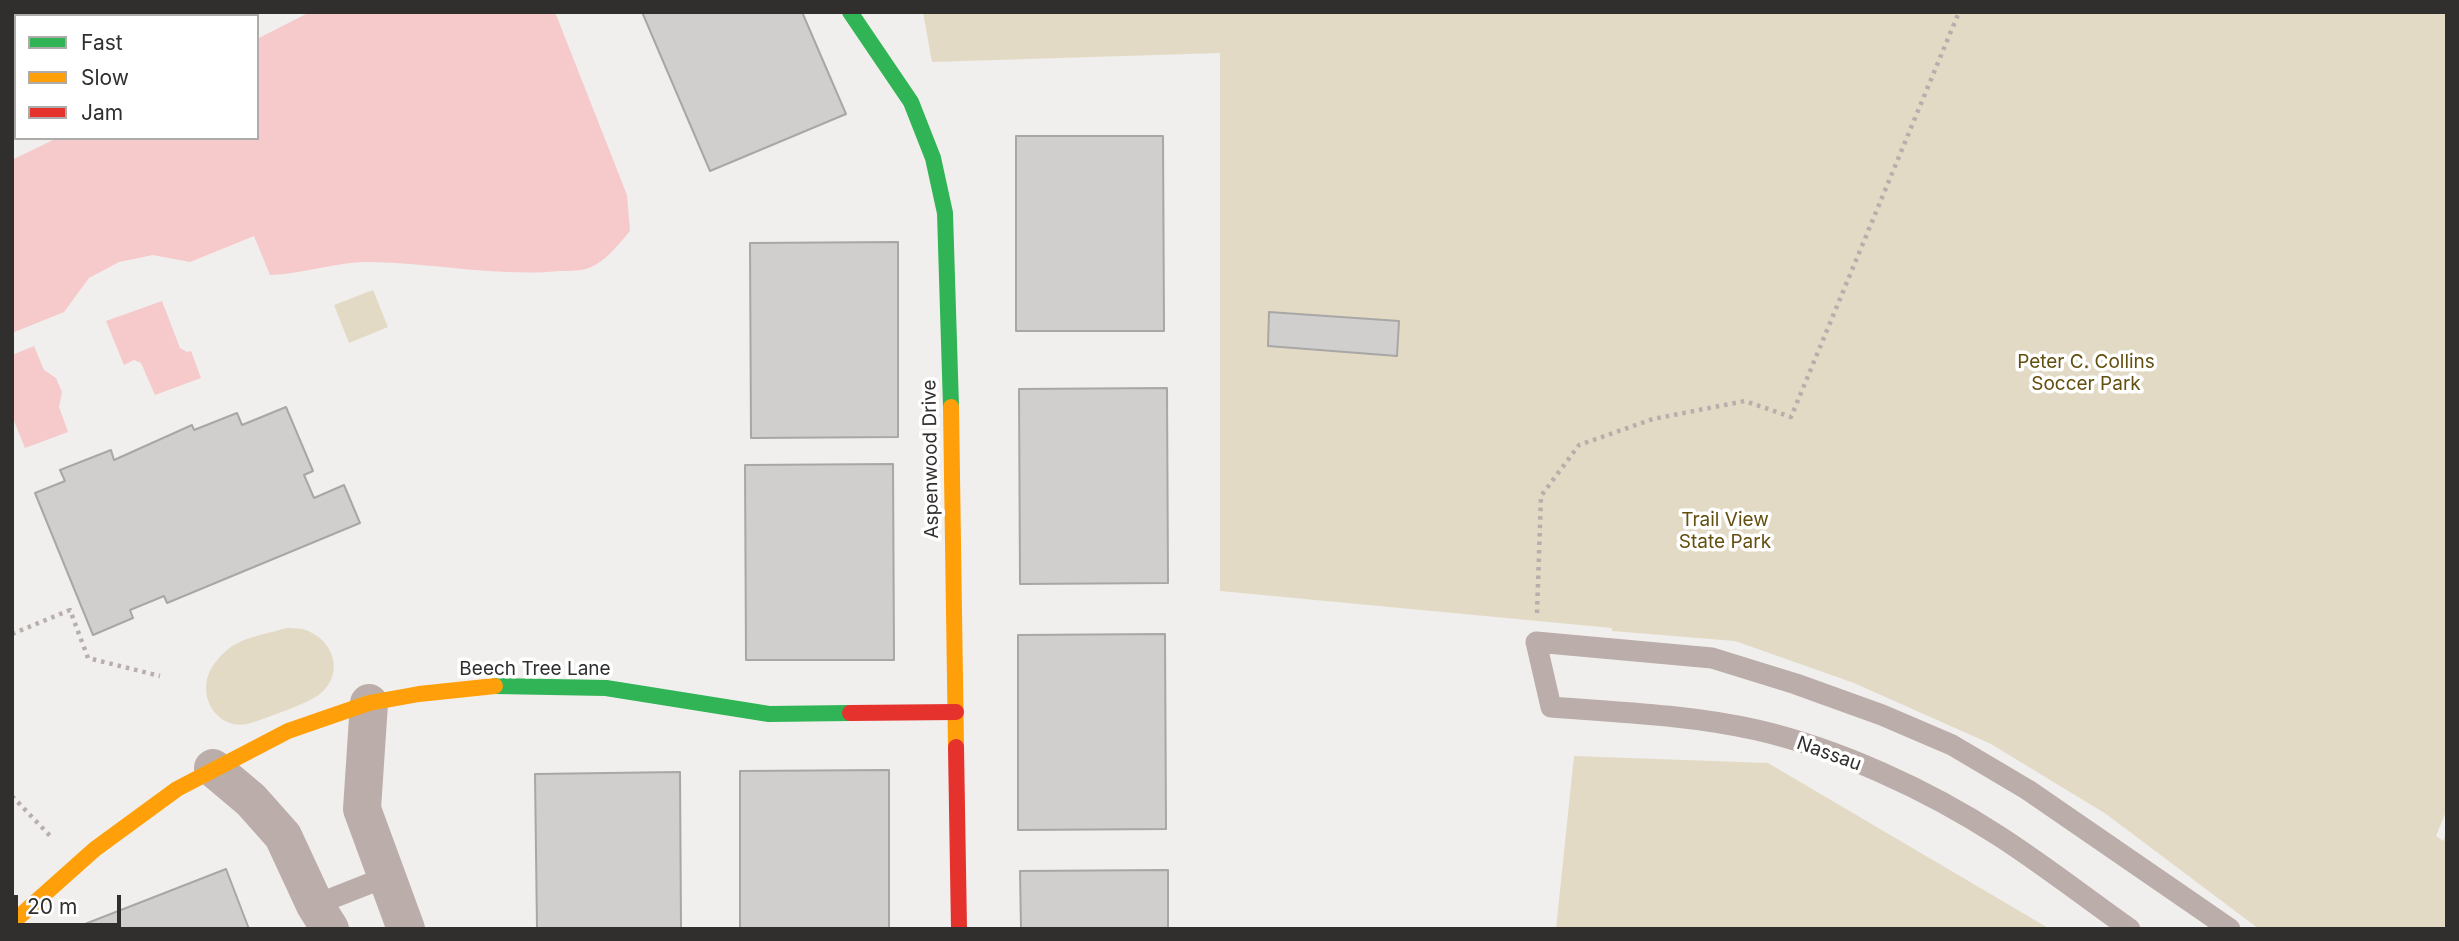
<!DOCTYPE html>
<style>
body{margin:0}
#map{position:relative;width:2459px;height:941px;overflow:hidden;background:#f1efed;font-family:Inter,sans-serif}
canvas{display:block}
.frame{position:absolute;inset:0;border:14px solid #312f2e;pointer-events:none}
.legend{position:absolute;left:14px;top:14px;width:245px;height:126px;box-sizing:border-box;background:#fff;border:2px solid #adacab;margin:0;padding:9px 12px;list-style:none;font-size:21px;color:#312f2e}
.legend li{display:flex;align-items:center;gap:14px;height:35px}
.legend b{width:35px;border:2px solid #adacab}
.scale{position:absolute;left:14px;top:895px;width:107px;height:32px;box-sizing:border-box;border:4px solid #312f2e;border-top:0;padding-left:9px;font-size:21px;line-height:24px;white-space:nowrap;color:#312f2e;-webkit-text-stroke:5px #fff;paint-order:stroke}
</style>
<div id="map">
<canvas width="2459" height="941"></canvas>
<div class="frame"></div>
<ul class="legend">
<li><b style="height:9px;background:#30b455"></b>Fast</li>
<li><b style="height:9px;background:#ff9f0a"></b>Slow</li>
<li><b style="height:9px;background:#e5322d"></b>Jam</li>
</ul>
<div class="scale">20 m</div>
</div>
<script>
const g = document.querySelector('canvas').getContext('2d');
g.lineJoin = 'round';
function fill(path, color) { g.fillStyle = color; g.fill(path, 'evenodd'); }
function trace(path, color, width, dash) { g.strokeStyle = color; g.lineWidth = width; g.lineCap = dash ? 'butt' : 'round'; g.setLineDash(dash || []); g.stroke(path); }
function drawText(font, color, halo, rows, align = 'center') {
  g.font = font + ' Inter,sans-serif'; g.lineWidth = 7; g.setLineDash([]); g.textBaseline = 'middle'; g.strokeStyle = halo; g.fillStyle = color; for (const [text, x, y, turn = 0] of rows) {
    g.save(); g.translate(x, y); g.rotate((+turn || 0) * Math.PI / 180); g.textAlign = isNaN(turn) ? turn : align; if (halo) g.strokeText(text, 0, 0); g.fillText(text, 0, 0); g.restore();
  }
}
fill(new Path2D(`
 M 923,12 L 2447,12 L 2447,809 L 2436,836 L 2443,841 L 2447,832 L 2447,929 L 2259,929 L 2106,814 L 1991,744 L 1854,683 L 1735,641 L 1612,631 L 1612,628 L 1220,591 L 1220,53 L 932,62 Z
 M 373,290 L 388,327 L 349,343 L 334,305 Z
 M 286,628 C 291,628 297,628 302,629 C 333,637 346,673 320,694 C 309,703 266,718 251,723 C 222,732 199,703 208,676 C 211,666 219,657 227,650 C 242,637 267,634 286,628 Z
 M 1574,756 L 1768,763 L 2050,929 L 1556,929 Z`), '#e2dac5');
fill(new Path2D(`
 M 310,12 L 555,12 L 627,195 L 630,231 C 618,245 605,263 586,269 C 578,271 567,271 559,271 C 496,277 434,263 371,262 C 337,261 304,274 270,275 L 254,236 L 190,262 L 153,255 L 119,262 L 89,278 L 64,312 L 12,333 L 12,160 L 57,138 L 257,138 L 257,39 Z
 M 162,301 L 180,348 L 187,352 L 191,351 L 201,378 L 155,395 L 141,363 L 134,360 L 124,365 L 106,321 Z
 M 34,346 L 44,370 L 56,378 L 62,392 L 59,407 L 68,432 L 25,448 L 12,416 L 12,355 Z`), '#f6c9cb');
const building = new Path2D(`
 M 38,12 L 203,12 L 204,14 L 40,16 Z
 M 642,12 L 802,12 L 846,114 L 710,171 Z
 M 12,91 L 16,98 L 16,117 L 12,119 Z
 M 1016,136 L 1163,136 L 1164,331 L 1016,331 Z
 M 898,242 L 898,437 L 751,438 L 750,243 Z
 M 1269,312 L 1399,321 L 1397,356 L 1268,346 Z
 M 1167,388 L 1168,583 L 1020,584 L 1019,389 Z
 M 286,407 L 313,471 L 304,475 L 314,498 L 344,485 L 360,523 L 167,603 L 164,596 L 130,610 L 133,618 L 93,635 L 35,493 L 65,481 L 60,470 L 111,450 L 114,460 L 192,425 L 194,430 L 237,413 L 242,425 Z
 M 893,464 L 894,660 L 746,660 L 745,465 Z
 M 1165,634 L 1166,829 L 1018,830 L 1018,635 Z
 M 889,770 L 889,929 L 740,929 L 740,771 Z
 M 680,772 L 681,929 L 537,929 L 535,774 Z
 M 226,869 L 249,929 L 87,929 L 85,924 Z
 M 1168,870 L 1168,929 L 1021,929 L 1020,871 Z`);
fill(building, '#d0cfcd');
trace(building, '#a8a7a5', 2);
trace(new Path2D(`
 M 1537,613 L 1541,496 L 1579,445 L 1653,419 L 1745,401 L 1791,417 L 1959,12
 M 12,634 L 70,610 L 88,658 L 160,676
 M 12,796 L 53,839`), '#b8aeac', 4.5, [3.5, 5]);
trace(new Path2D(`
 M 316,913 L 315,905 L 386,877
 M 2130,929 C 2086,898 2044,865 1999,836 C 1928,790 1839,749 1757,730 C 1689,715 1619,712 1551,707 L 1536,642 L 1712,658 L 1796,684 L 1882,715 L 1952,745 L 2028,790 L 2230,929`), '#bbada9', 21);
trace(new Path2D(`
 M 369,703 L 362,809 L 406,929
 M 213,768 L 251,800 L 283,836 L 315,905 L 330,929`), '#bbada9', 38);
trace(new Path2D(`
 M 850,12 L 911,102 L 933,158 L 945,213 L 951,407
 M 495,686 L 606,688 L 769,714 L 850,713`), '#30b455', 16);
trace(new Path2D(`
 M 951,407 L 956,747
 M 12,923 L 95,849 L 177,789 L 288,731 L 369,703 L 419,694 L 495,686`), '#ff9f0a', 16);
trace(new Path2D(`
 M 850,713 L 956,712
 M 956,747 L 959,929`), '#e5322d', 16);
drawText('19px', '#634f0f', '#fff', [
 ["Peter C. Collins",2086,362],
 ["Soccer Park",2086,384],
 ["Trail View",1725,520],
 ["State Park",1725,542]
]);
drawText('19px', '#312f2e', '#fff', [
 ["Aspenwood Drive",931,459,-91],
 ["Beech Tree Lane",535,669],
 ["Nassau",1829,754,20]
]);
</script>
